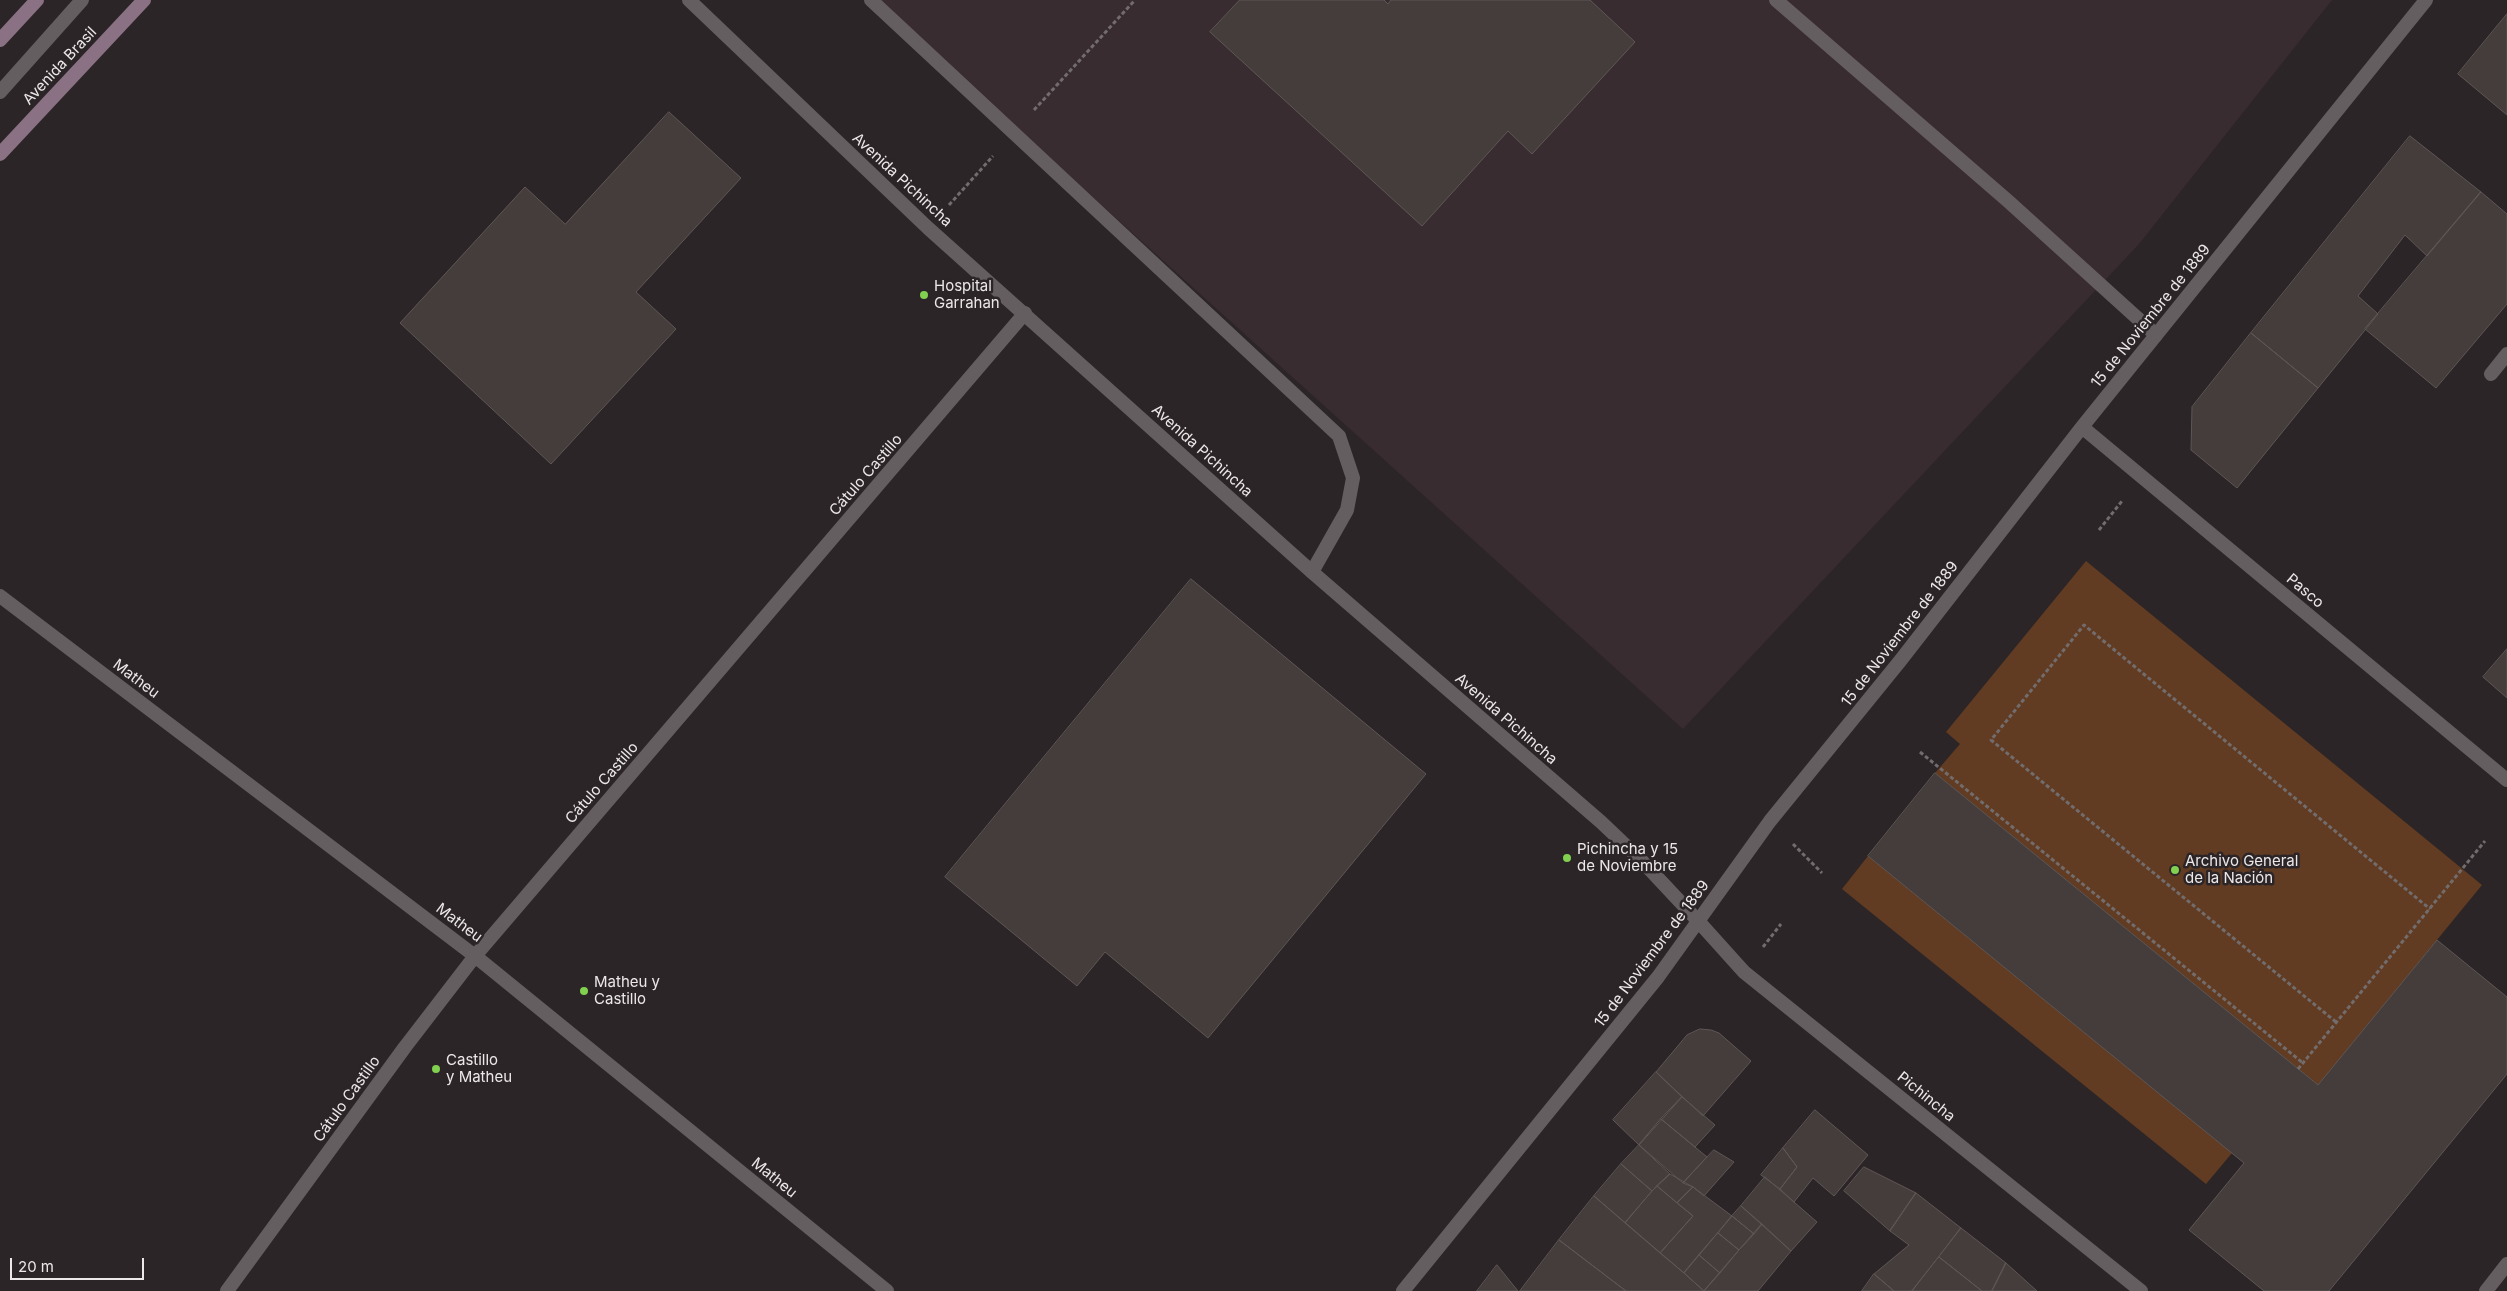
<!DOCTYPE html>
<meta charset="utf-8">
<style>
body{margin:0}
#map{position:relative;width:2507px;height:1291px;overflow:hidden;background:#2c2527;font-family:Inter,sans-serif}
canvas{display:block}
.scale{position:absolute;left:10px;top:1258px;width:134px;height:22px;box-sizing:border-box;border:2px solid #ece8e9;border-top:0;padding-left:6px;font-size:15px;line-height:18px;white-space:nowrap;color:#ece8e9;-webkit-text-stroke:4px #2c2527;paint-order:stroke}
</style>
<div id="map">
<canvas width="2507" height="1291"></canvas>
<div class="scale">20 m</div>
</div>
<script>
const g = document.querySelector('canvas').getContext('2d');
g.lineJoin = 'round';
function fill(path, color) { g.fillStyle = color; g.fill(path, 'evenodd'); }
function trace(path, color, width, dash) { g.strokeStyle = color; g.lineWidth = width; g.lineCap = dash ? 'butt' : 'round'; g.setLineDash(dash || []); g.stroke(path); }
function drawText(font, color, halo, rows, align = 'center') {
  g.font = font + ' Inter,sans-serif'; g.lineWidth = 5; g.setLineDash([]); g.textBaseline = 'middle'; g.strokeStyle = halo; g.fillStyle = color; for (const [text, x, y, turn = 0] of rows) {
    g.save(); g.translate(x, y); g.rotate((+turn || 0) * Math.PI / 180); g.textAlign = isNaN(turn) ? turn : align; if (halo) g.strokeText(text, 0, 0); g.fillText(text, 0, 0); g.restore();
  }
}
fill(new Path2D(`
 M 874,0 L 2332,0 L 2139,244 L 1683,729 Z`), '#392c30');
fill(new Path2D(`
 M 2086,561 L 2482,885 L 2318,1085 L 1935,773 L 1960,744 L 1946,732 Z
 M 1868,856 L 2232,1153 L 2206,1184 L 1842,889 Z`), '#613c23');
const building = new Path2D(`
 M 1240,0 L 1384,0 L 1388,4 L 1391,0 L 1590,0 L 1635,42 L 1532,154 L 1508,131 L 1422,226 L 1210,32 Z
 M 2507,14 L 2507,115 L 2458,74 Z
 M 669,112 L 741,178 L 636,292 L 676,329 L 551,464 L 400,323 L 525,187 L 565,224 Z
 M 2410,136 L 2481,192 L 2427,256 L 2405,235 L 2358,296 L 2378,314 L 2318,388 L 2251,333 Z
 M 2481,192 L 2507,214 L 2507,304 L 2436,388 L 2365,329 Z
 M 2251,333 L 2318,388 L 2237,488 L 2191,450 L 2192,407 Z
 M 1191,579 L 1426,774 L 1208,1038 L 1105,952 L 1077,986 L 945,877 Z
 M 2507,649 L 2507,698 L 2483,677 Z
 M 1935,773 L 2318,1085 L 2437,940 L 2507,997 L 2507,1074 L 2329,1291 L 2264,1291 L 2189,1230 L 2244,1163 L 1868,856 Z
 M 1700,1029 L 1711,1030 L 1719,1033 L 1751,1061 L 1703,1116 L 1656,1072 L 1687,1035 Z
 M 1656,1072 L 1682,1097 L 1639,1145 L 1613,1120 Z
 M 1682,1097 L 1715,1125 L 1695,1147 L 1661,1119 Z
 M 1815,1110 L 1868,1155 L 1834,1196 L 1813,1178 L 1794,1202 L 1780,1189 L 1797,1167 L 1783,1148 Z
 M 1661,1119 L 1707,1157 L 1683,1183 L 1639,1145 Z
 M 1639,1145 L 1670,1174 L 1652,1191 L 1621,1164 Z
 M 1783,1148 L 1797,1167 L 1780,1189 L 1761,1175 Z
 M 1714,1150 L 1734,1162 L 1704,1196 L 1693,1187 L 1683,1183 Z
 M 1621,1164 L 1652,1191 L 1625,1223 L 1594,1196 Z
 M 1864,1167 L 1916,1193 L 1890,1231 L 1844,1191 Z
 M 1670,1174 L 1693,1187 L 1677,1203 L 1657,1186 Z
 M 1765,1177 L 1817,1222 L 1791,1251 L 1741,1206 Z
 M 1657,1186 L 1693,1216 L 1660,1253 L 1625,1223 Z
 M 1693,1187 L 1732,1216 L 1684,1273 L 1660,1253 L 1693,1216 L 1677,1203 Z
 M 1916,1193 L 1961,1228 L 1912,1291 L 1894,1291 L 1874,1274 L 1909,1245 L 1890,1231 Z
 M 1594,1196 L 1684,1273 L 1704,1291 L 1626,1291 L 1559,1240 Z
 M 1741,1206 L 1762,1224 L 1754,1234 L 1732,1216 Z
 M 1732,1216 L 1754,1234 L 1739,1250 L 1718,1233 Z
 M 1762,1224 L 1791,1251 L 1758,1291 L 1704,1291 Z
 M 1961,1228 L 2006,1263 L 1992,1291 L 1982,1291 L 1939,1257 Z
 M 1718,1233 L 1739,1250 L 1720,1273 L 1699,1255 Z
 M 1559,1240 L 1626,1291 L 1520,1291 Z
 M 1699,1255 L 1720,1273 L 1704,1291 L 1684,1273 Z
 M 1939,1257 L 1982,1291 L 1912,1291 Z
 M 2006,1263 L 2037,1291 L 1992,1291 Z
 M 1497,1265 L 1518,1291 L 1477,1291 Z
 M 1874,1274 L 1894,1291 L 1862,1291 Z`);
fill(building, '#443d3c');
trace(building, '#5e5756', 1);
trace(new Path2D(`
 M 1034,110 L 1135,0
 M 949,205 L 993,156
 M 2099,530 L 2122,501
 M 1920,752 L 2303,1063
 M 1793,844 L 1822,873
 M 1763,947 L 1781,924
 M 2336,1022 L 1991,740 L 2084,625 L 2430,909
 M 2298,1069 L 2485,841`), '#726c6d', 3, [4, 2.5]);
trace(new Path2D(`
 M 871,0 L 1339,436 L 1353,478 L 1347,510 L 1312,572
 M 1776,0 L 2008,201 L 2156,335
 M 0,92 L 82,0
 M 2491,374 L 2507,354`), '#655e60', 14);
trace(new Path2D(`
 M 2486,1291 L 2507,1264`), '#655e60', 14);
trace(new Path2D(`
 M 2082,427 L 2507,780
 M 0,596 L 475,956 L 887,1291
 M 1699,922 L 1744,972 L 2141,1291
 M 227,1291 L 405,1047 L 475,956 L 1025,313
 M 1403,1291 L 1658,977 L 1770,821 L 1900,661 L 2082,427 L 2426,0`), '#655e60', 14);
trace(new Path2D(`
 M 689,0 L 928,228 L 1312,572 L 1601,822 L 1641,860 L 1699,922`), '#655e60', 14);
trace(new Path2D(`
 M 0,40 L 37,0
 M 0,154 L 144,0`), '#8a7284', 14);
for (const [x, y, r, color] of [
 [924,295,5,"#81d050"],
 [1567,858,5,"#81d050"],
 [2175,870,5,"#81d050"],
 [584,991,5,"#81d050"],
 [436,1069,5,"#81d050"]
]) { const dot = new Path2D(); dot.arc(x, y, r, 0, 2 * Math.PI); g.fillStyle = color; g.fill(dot); trace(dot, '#2c2527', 2); }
drawText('15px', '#ece8e9', '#2c2527', [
 ["Avenida Brasil",60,66,-47],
 ["Avenida Pichincha",902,180,43],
 ["15 de Noviembre de 1889",2151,316,-51],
 ["Avenida Pichincha",1202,451,42],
 ["Cátulo Castillo",866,475,-49],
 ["Pasco",2305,591,40],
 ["15 de Noviembre de 1889",1900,634,-52],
 ["Matheu",136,679,37],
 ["Avenida Pichincha",1506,719,41],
 ["Cátulo Castillo",602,783,-49],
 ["Matheu",459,923,37],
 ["15 de Noviembre de 1889",1652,954,-53],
 ["Pichincha",1926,1097,39],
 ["Cátulo Castillo",347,1099,-54],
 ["Matheu",774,1178,39]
]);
drawText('15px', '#ece8e9', '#2c2527', [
 ["Hospital",934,286],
 ["Garrahan",934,303],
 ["Pichincha y 15",1577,849],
 ["de Noviembre",1577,866],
 ["Archivo General",2185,861],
 ["de la Nación",2185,878],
 ["Matheu y",594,982],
 ["Castillo",594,999],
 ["Castillo",446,1060],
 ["y Matheu",446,1077]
], 'left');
</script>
